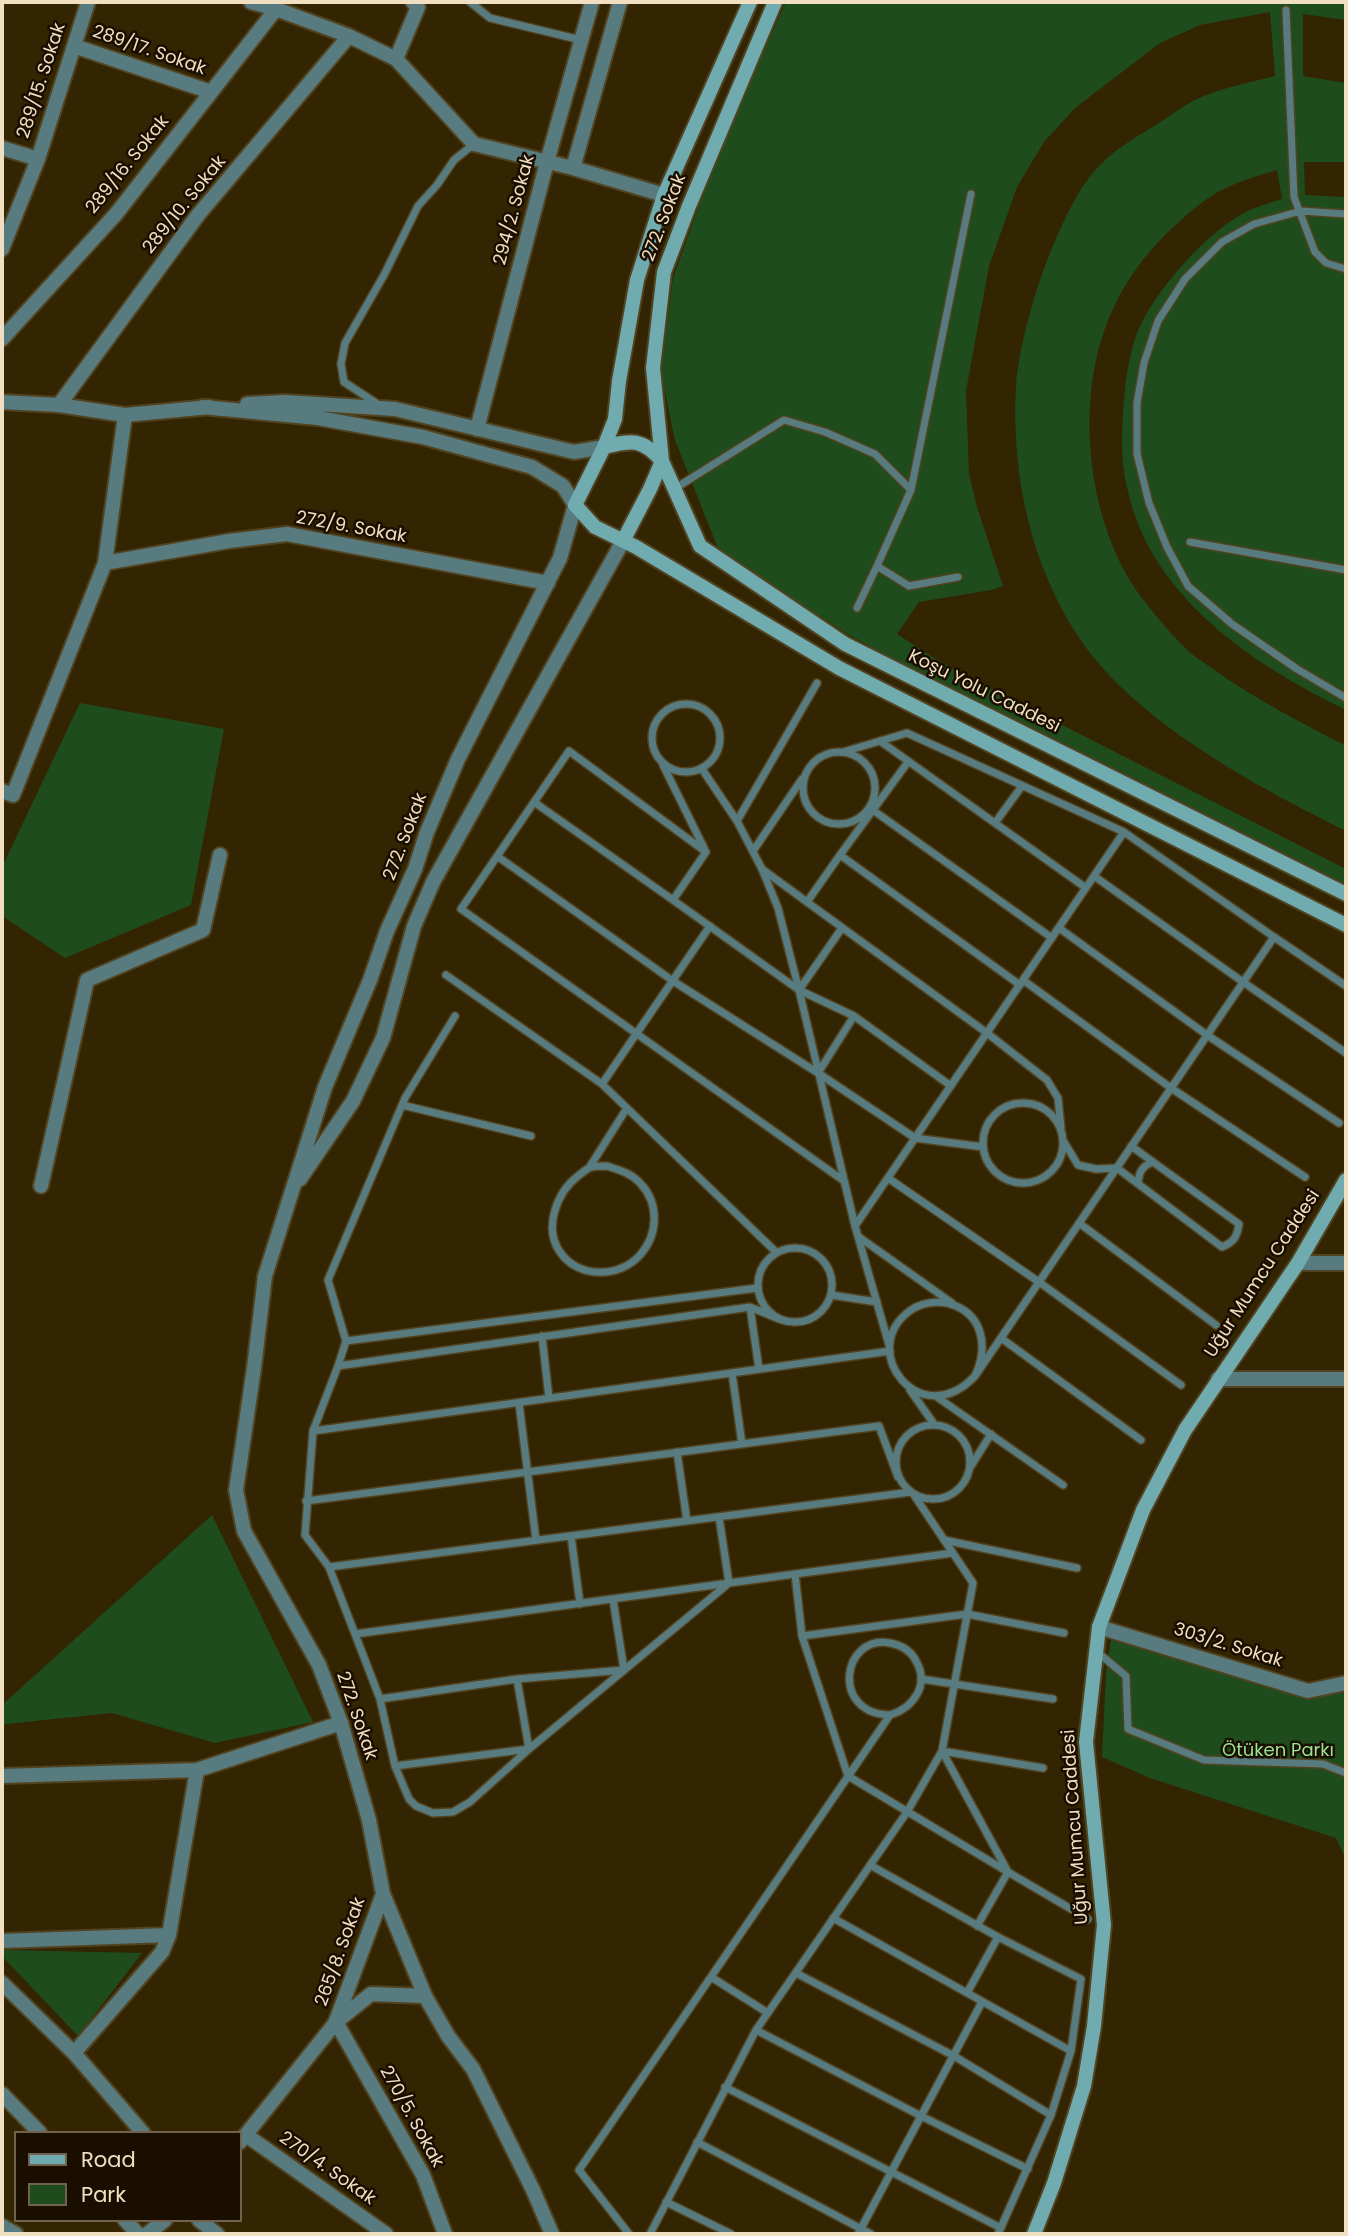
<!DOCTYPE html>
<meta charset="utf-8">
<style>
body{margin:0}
#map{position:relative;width:1348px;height:2236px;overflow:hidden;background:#342502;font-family:Poppins,sans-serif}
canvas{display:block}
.frame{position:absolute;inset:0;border:4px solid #f0dfc0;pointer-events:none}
.legend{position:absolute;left:14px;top:2131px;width:228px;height:91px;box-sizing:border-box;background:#1a0e00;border:2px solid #70624d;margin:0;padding:9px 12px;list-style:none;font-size:21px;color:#f0dfc0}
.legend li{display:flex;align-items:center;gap:14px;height:35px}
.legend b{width:35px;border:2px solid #70624d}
</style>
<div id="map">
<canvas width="1348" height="2236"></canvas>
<div class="frame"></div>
<ul class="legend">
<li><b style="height:9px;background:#70abb0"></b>Road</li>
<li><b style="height:19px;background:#1e4c1c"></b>Park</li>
</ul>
</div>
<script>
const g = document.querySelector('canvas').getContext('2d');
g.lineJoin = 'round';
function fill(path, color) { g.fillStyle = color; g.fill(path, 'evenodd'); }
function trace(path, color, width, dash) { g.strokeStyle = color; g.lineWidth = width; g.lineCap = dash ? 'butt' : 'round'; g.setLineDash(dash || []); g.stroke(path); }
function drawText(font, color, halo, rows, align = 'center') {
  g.font = font + ' Poppins,sans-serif'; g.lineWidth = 5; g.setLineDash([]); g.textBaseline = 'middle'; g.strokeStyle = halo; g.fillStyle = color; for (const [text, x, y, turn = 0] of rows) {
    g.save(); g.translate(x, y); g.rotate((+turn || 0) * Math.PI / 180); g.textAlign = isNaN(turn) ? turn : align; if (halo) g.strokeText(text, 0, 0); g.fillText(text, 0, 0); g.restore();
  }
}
fill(new Path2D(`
 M 786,2 L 1346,2 L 1346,20 L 1303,14 L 1303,76 L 1346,83 L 1346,162 L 1304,162 L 1305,195 L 1346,197 L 1346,710 C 1275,675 1201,630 1157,561 C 1140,535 1129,503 1124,472 C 1119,439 1124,367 1136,336 C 1151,295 1204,235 1242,214 C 1255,207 1269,203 1282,199 L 1277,170 C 1257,176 1236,182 1218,192 C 1204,200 1191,211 1180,221 C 1146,251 1120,286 1105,329 C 1075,411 1089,528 1142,598 C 1155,615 1169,632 1184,647 C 1192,655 1203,662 1213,669 C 1255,699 1300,722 1346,746 L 1346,831 C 1258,787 1139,724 1082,642 C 1031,568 1011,475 1016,386 C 1019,344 1036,287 1052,248 C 1064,220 1077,189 1099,166 C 1116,148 1138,136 1159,123 C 1173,114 1188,102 1204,96 C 1226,87 1251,82 1275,76 L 1270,12 L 1200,25 L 1160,43 L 1075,108 L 1044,142 L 1017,187 L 989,266 L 966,391 L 969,474 L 977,507 L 1003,586 L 991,590 L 919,602 L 897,634 L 934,658 L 995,691 L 1346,869 L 1346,887 L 1038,736 L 849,635 L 719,551 L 675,440 L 661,374 L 673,278 L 721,145 Z
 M 80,703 L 224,729 L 191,905 L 65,958 L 2,916 L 2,867 Z
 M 212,1515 L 313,1722 L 215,1743 L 112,1713 L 6,1724 L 2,1727 L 2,1705 Z
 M 1111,1640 L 1307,1691 L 1346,1684 L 1346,1860 L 1336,1838 L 1150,1778 L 1102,1757 L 1106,1673 Z
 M 2,1950 L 142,1953 L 78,2036 L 2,1956 Z`), '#1e4c1c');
const service = new Path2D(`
 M 470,2 L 490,18 L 581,40
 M 1286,10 L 1294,197 L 1315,252 L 1326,263 L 1346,269
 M 1346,214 L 1301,211 L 1254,224 L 1222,242 L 1185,279 L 1158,321 L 1144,363 L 1137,403 L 1137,454 L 1149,503 L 1167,547 L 1188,586 L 1232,624 L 1297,669 L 1346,698
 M 379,405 L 344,382 L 341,364 L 345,343 L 384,275 L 418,206 L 437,185 L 454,160 L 474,144
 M 674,489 L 784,420 L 825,432 L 875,454 L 911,490
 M 1190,542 L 1346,570
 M 877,566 L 911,490 L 971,194
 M 857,608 L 877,566 L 909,586 L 958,577
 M 817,683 L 737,821 L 762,869 L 778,908 L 799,990 L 855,1226 L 889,1345
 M652 738a34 34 0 1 1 68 0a34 34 0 1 1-68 0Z
 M 880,741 L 1086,888
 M803 788a36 36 0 1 1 72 0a36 36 0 1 1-72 0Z
 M 843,752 L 907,733 L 1124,832 L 855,1226
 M 908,762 L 840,855 L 1020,985
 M 663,765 L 704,848
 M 702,769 L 737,821
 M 534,802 L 673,900
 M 870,808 L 1052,938
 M 995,823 L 1022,786
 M 753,851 L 802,779
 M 840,855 L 807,902 L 987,1033 L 1047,1080 L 1058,1098 L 1061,1128
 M 497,856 L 673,981 L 818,1073
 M 762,869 L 807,902
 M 1094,876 L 1243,982 L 1346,1053
 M 1059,928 L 1207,1035 L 1339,1123
 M 1274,937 L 1346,986
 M 446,975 L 602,1084 L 776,1252
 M 1023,980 L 1171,1088 L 1305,1177
 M 799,990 L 842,928
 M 854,1016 L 818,1073 L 915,1138 L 983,1147
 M 602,1084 L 710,926
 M983 1143a40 40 0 1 1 80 0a40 40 0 1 1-80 0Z
 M 402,1105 L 531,1136
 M 1064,1142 L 1078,1165 L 1096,1169 L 1117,1168 L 1222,1247 C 1234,1242 1237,1237 1239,1224 L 1153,1162 C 1142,1166 1139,1172 1138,1183
 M 1131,1146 L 1153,1162
 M 607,1166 C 619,1170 631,1173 640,1183 C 660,1204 658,1235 640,1255 C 620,1278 578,1279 560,1252 C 543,1228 557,1192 578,1176 C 582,1173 586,1169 591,1167 C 596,1166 602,1166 607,1166 Z
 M 589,1168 L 627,1108
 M 888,1178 L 1039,1282 L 1181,1385
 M 844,1181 L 461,909 L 569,751 L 706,852 L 673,900 L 799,990 L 854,1016 L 951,1086
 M 1079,1223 L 1216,1325
 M 859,1237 L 952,1303
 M758 1285a37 37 0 1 1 74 0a37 37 0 1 1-74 0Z
 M 831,1295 L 877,1302
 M 750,1307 L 759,1369
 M 542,1336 L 549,1398
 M 1001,1338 L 1141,1440
 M 346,1341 L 757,1288
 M 338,1366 L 346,1341 L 328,1280 L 405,1098 L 455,1016
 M 732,1373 L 742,1444
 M 975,1376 C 989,1346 983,1312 947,1303 C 935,1301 921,1303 911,1310 C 855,1349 920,1434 975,1376 L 1274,937 L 1124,832
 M 910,1390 L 934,1424
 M 937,1397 L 1063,1485
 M 519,1403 L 536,1540
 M896 1462a37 37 0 1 1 74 0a37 37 0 1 1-74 0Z
 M 313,1431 L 890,1351
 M 677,1452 L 687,1521
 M 971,1466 L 991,1434
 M 914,1495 L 973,1583 L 942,1751 L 1043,1768
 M 306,1501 L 879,1426 L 898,1477
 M 719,1517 L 729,1583 L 529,1749 L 470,1802 L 453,1812 L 433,1813 L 416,1806 L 409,1799 L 395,1766 L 380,1699 L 355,1634 L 329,1567 L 305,1535 L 313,1431 L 338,1366 L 750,1307 L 779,1319
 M 571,1536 L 580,1604
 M 944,1540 L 1077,1568
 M 953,1553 L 795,1574 L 802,1636 L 967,1614 L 1064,1633
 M 329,1567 L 911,1492
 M 355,1634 L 795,1574
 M 802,1636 L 848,1776 L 1008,1872 L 977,1926
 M 1096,1651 L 1126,1676 L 1128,1729 L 1204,1760 L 1323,1764 L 1346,1773
 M 921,1679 L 1053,1699
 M 380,1699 L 517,1679 L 624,1670 L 613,1599
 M 942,1751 L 1008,1872 L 1088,1919
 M 395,1766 L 529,1749 L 517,1679
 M 870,1865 L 998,1937 L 1081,1979 L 1071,2051 L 1051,2115 L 998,2234
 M 833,1918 L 1071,2051
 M 796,1973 L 954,2056 L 1051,2115
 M 711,1977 L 768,2013
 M 967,1993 L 998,1937
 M 756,2030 L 921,2116 L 1028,2169
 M 725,2087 L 1001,2228
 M 697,2142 L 871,2234
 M 666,2202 L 731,2234
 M 629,2234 L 579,2170 L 890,1715 C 913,1708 930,1685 916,1661 C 911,1651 901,1645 890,1643 C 842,1634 830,1714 890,1715
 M 650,2234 L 756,2030 L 907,1812 L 942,1751
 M 858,2234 L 982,2002`);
const minor = new Path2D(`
 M 251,2 L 276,9 L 349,36 L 396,59 L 474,144 L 573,168 L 664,195
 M 74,46 L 211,92
 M 396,59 L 418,7 L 413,2
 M 2,148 L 38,159
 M 573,168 L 620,2
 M 2,249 L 38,159 L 88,2
 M 2,339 L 116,214 L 276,9
 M 59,405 L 198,215 L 349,36
 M 477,429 L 547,162 L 592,2
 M 105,563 L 229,541 L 287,534 L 548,583
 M 2,791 L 13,795 L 105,563 L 125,415
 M 41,1186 L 87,980 L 203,930 L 220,855
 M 1298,1263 L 1346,1263
 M 1218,1379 L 1346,1379
 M 1099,1627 L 1308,1691 L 1346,1683
 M 2,1776 L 197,1770 L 341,1723
 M 2,1941 L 169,1935
 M 2,1983 L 74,2053 L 162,1952 L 169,1935 L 197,1770
 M 336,2022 L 423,2175 L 445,2234
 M 74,2053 L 143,2133
 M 2,2094 L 40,2133
 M 246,2135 L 386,2234
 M 125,2220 L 138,2234
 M 199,2220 L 217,2234
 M 2,2226 L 16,2234`);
const tertiary = new Path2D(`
 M 2,402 L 59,405 L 125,415 L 210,407
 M 247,404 L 285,402 L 395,409 L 574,452 L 604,447
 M 202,407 L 318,418 L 423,437 L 532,467 L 563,486 L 575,505 L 560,558 L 458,759 L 427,832 L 415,869 L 387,931 L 370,980 L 325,1087 L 265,1276 L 254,1368 L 236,1490 L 244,1531 L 319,1665 L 341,1723 L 369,1820 L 383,1894 L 425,1996 L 448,2036 L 473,2069 L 533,2190 L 552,2234
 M 300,1179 L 353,1101 L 383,1038 L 414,926 L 433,882 L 623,541
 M 336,2021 L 383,1894
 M 240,2142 L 336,2022 L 371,1994 L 425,1996
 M 147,2234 L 165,2220`);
const secondary = new Path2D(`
 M 750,2 L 664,195 L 637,280 L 619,381 L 615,419 L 604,447 L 575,505 L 595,527 L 636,547 L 839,668 L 1346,925
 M 604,447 C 632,440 642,438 662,461 L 700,546 L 845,644 L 1346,894
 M 623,541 L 650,489 L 662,461 L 653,368 L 664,272 L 689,206 L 775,2
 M 1034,2234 L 1054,2183 L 1084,2086 L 1094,2026 L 1104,1925 L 1086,1742 L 1099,1627 L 1143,1510 L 1185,1430 L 1298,1263 L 1346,1180`);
trace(service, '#524320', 10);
trace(minor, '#524320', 18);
trace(tertiary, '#524320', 18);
trace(secondary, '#524320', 18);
trace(service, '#577b7e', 7);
trace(minor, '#577b7e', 14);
trace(tertiary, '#577b7e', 14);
trace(secondary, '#70abb0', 14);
drawText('18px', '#f0dfc0', '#1a0e00', [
 ["289/17. Sokak",149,51,19],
 ["289/15. Sokak",42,81,-72],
 ["289/16. Sokak",128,165,-51],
 ["289/10. Sokak",185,205,-51],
 ["294/2. Sokak",515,210,-75],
 ["272. Sokak",665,218,-69],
 ["272/9. Sokak",351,528,10],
 ["Koşu Yolu Caddesi",984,692,26],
 ["272. Sokak",406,837,-69],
 ["Uğur Mumcu Caddesi",1263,1274,-57],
 ["303/2. Sokak",1228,1646,17],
 ["272. Sokak",356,1716,71],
 ["Uğur Mumcu Caddesi",1076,1827,-94],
 ["265/8. Sokak",341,1952,-70],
 ["270/5. Sokak",411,2117,61],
 ["270/4. Sokak",327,2169,35]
]);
drawText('18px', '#99e593', '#1a0e00', [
 ["Ötüken Parkı",1278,1751]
]);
</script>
